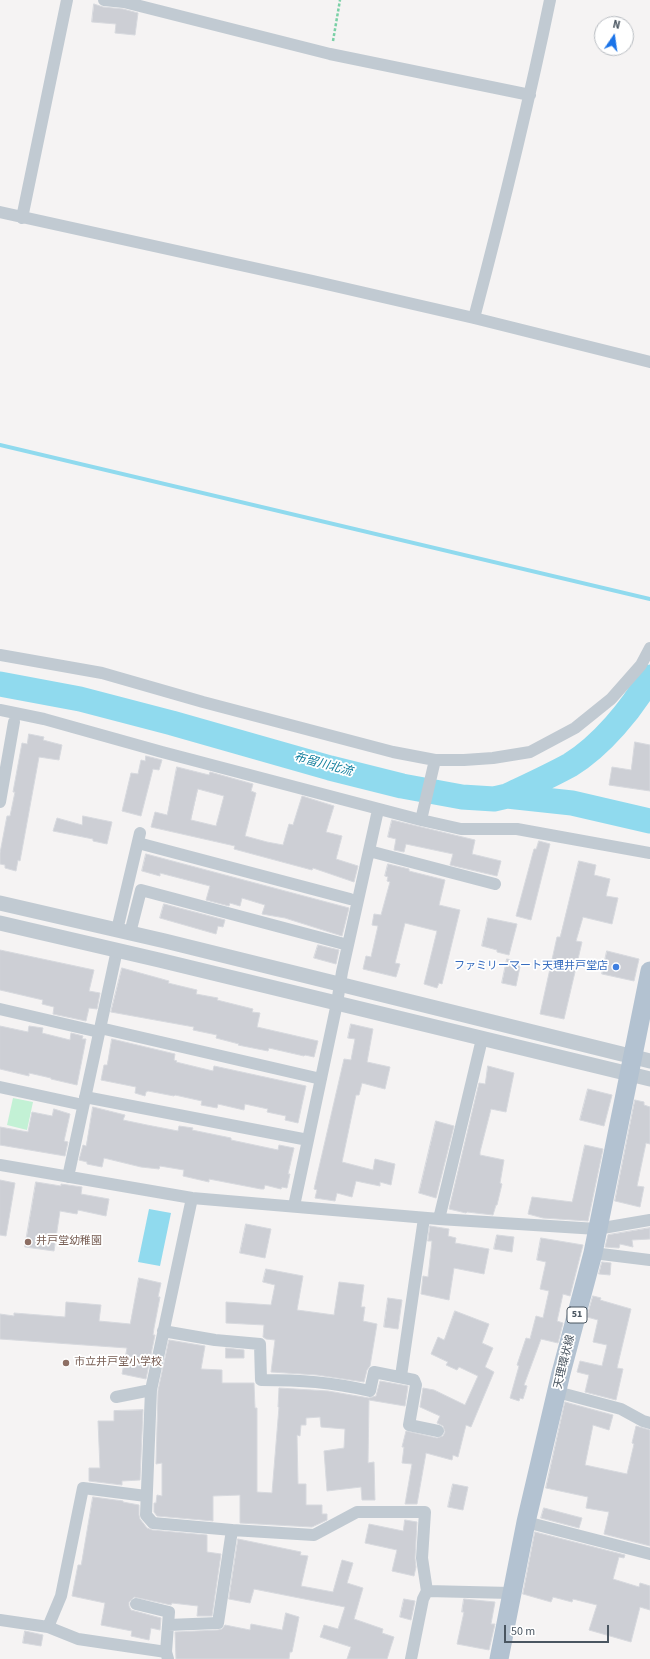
<!DOCTYPE html>
<meta charset="utf-8">
<style>
body{margin:0}
#map{position:relative;width:650px;height:1659px;overflow:hidden;background:#f5f3f3;font-family:"Source Sans 3",sans-serif}
canvas{display:block}
.north{position:absolute;left:594px;top:16px;width:40px;height:40px;box-sizing:border-box;background:#fff;border:1px solid #b7bbc0;border-radius:50%;rotate:13deg;font-size:11px;font-weight:700;line-height:16px;text-align:center;color:#4a5661}
.north::after{content:'';display:block;margin:auto;width:14px;height:18px;background:#1a73e8;clip-path:polygon(50% 0,100% 100%,50% 72%,0 100%)}
.scale{position:absolute;left:504px;top:1625px;width:105px;height:18px;box-sizing:border-box;border:2px solid #4a5661;border-top:0;padding-left:5px;font-size:12px;line-height:14px;white-space:nowrap;color:#4a5661;-webkit-text-stroke:3px #fff;paint-order:stroke}
</style>
<div id="map">
<canvas width="650" height="1659"></canvas>
<div class="north">N</div>
<div class="scale">50 m</div>
</div>
<script>
const g = document.querySelector('canvas').getContext('2d');
g.lineJoin = 'round';
function fill(path, color) { g.fillStyle = color; g.fill(path, 'evenodd'); }
function trace(path, color, width, dash) { g.strokeStyle = color; g.lineWidth = width; g.lineCap = dash ? 'butt' : 'round'; g.setLineDash(dash || []); g.stroke(path); }
function drawText(font, color, halo, rows, align = 'center') {
  g.font = font + ' "Source Sans 3","Noto Sans JP",sans-serif'; g.lineWidth = 3.5; g.setLineDash([]); g.textBaseline = 'middle'; g.strokeStyle = halo; g.fillStyle = color; for (const [text, x, y, turn = 0] of rows) {
    g.save(); g.translate(x, y); g.rotate((+turn || 0) * Math.PI / 180); g.textAlign = isNaN(turn) ? turn : align; if (halo) g.strokeText(text, 0, 0); g.fillText(text, 0, 0); g.restore();
  }
}
fill(new Path2D(`
 M 13,1098 L 33,1102 L 27,1130 L 7,1125 Z`), '#c3f1d5');
fill(new Path2D(`
 M 149,1209 L 171,1213 L 160,1266 L 138,1262 Z`), '#90daee');
trace(new Path2D(`
 M 0,445 L 650,599`), '#90daee', 4);
trace(new Path2D(`
 M 0,684 L 80,699 L 172,723 L 330,768 L 402,786 L 462,797 L 494,799 L 507,796 L 572,803 L 650,821
 M 507,796 C 528,786 550,776 570,765 C 601,746 632,709 650,677`), '#90daee', 25);
const building = new Path2D(`
 M 94,4 L 103,7 L 123,9 L 138,13 L 135,35 L 115,33 L 116,24 L 92,22 Z
 M 29,734 L 44,737 L 43,740 L 62,745 L 59,760 L 39,757 L 20,861 L 18,860 L 16,871 L 5,868 L 5,865 L 0,864 L 0,853 L 7,816 L 10,816 L 15,792 L 13,792 L 22,743 L 27,744 Z
 M 635,742 L 650,745 L 650,791 L 609,785 L 612,767 L 631,770 Z
 M 146,756 L 162,760 L 159,770 L 153,769 L 141,816 L 122,811 L 131,773 L 138,774 L 141,760 L 145,761 Z
 M 177,767 L 209,775 L 210,772 L 253,784 L 251,791 L 256,793 L 245,836 L 267,842 L 283,845 L 289,824 L 293,825 L 302,796 L 334,806 L 326,832 L 342,836 L 336,859 L 358,866 L 354,882 L 313,868 L 312,870 L 234,849 L 235,846 L 151,827 L 155,812 L 167,815 ZM 198,789 L 224,796 L 216,826 L 191,820 Z
 M 83,816 L 112,822 L 107,844 L 93,841 L 93,839 L 53,831 L 57,818 L 82,825 Z
 M 392,820 L 475,840 L 472,854 L 501,861 L 497,876 L 450,865 L 453,854 L 406,844 L 404,852 L 394,850 L 396,839 L 388,837 Z
 M 539,841 L 550,844 L 531,920 L 516,916 L 534,849 L 536,849 Z
 M 146,854 L 349,908 L 342,936 L 285,918 L 262,914 L 265,905 L 242,898 L 240,906 L 230,903 L 229,906 L 206,900 L 210,886 L 160,873 L 160,876 L 142,871 Z
 M 579,861 L 596,865 L 594,875 L 610,879 L 606,896 L 618,898 L 612,924 L 583,917 L 576,941 L 582,942 L 564,1019 L 540,1014 L 557,937 L 560,937 Z
 M 388,864 L 409,869 L 409,871 L 445,880 L 439,905 L 460,910 L 442,984 L 439,983 L 437,988 L 424,984 L 437,931 L 405,923 L 395,963 L 400,964 L 396,977 L 363,969 L 366,956 L 371,957 L 378,926 L 372,925 L 374,914 L 381,915 L 390,882 L 387,881 L 388,877 L 385,876 Z
 M 164,904 L 225,920 L 223,927 L 218,926 L 216,934 L 160,918 Z
 M 488,918 L 517,924 L 509,955 L 497,952 L 497,950 L 482,946 Z
 M 318,945 L 339,950 L 336,964 L 314,958 Z
 M 0,950 L 94,970 L 89,991 L 100,993 L 97,1009 L 89,1008 L 86,1021 L 53,1014 L 54,1007 L 42,1004 L 43,1000 L 0,990 Z
 M 607,951 L 639,959 L 634,981 L 602,974 Z
 M 507,959 L 521,962 L 516,986 L 502,983 Z
 M 122,968 L 169,981 L 168,983 L 197,990 L 196,994 L 218,998 L 217,1000 L 253,1009 L 252,1012 L 260,1013 L 257,1027 L 318,1041 L 314,1057 L 305,1055 L 304,1056 L 269,1048 L 268,1051 L 238,1045 L 239,1044 L 216,1038 L 217,1035 L 193,1030 L 194,1027 L 111,1012 Z
 M 351,1024 L 373,1029 L 367,1062 L 390,1067 L 385,1089 L 362,1083 L 359,1095 L 356,1095 L 342,1162 L 373,1170 L 375,1159 L 395,1164 L 391,1185 L 380,1182 L 380,1186 L 356,1181 L 352,1197 L 337,1193 L 335,1201 L 315,1198 L 317,1190 L 314,1189 L 344,1059 L 351,1060 L 355,1039 L 348,1038 Z
 M 0,1026 L 28,1032 L 29,1026 L 43,1028 L 42,1033 L 70,1040 L 71,1033 L 83,1036 L 82,1039 L 86,1039 L 77,1085 L 51,1079 L 51,1078 L 29,1073 L 29,1076 L 0,1069 Z
 M 112,1039 L 175,1054 L 174,1060 L 177,1061 L 176,1062 L 213,1071 L 214,1066 L 306,1086 L 298,1123 L 285,1120 L 286,1116 L 267,1112 L 268,1109 L 245,1104 L 244,1110 L 218,1104 L 217,1108 L 201,1105 L 202,1101 L 175,1095 L 174,1096 L 148,1091 L 146,1092 L 145,1096 L 135,1093 L 136,1087 L 101,1080 L 104,1065 L 107,1065 Z
 M 488,1066 L 514,1073 L 506,1112 L 491,1109 L 480,1152 L 480,1155 L 504,1160 L 500,1183 L 502,1184 L 497,1205 L 496,1205 L 493,1215 L 467,1212 L 466,1213 L 449,1209 L 479,1083 L 485,1084 Z
 M 588,1089 L 612,1095 L 604,1126 L 580,1120 Z
 M 635,1100 L 644,1102 L 644,1105 L 650,1107 L 650,1144 L 646,1143 L 637,1186 L 644,1187 L 640,1207 L 615,1201 Z
 M 93,1107 L 125,1115 L 123,1120 L 147,1125 L 178,1131 L 179,1126 L 193,1128 L 192,1130 L 231,1138 L 231,1140 L 278,1150 L 279,1145 L 294,1148 L 288,1174 L 290,1174 L 287,1188 L 282,1187 L 281,1189 L 265,1185 L 264,1189 L 261,1189 L 209,1179 L 209,1182 L 183,1176 L 184,1170 L 160,1166 L 159,1169 L 141,1167 L 104,1158 L 102,1167 L 87,1164 L 87,1162 L 79,1160 L 83,1145 L 86,1146 Z
 M 54,1109 L 70,1114 L 64,1141 L 68,1142 L 65,1156 L 0,1145 L 0,1127 L 28,1132 L 32,1112 L 52,1116 Z
 M 436,1121 L 454,1126 L 436,1198 L 419,1193 Z
 M 585,1145 L 603,1149 L 588,1221 L 543,1218 L 528,1214 L 532,1197 L 572,1202 Z
 M 0,1180 L 15,1183 L 6,1236 L 0,1235 Z
 M 36,1182 L 61,1186 L 61,1184 L 82,1187 L 81,1194 L 109,1199 L 106,1216 L 78,1210 L 77,1214 L 60,1211 L 54,1251 L 25,1247 Z
 M 246,1224 L 271,1229 L 265,1258 L 240,1253 Z
 M 430,1226 L 449,1229 L 448,1236 L 456,1238 L 455,1243 L 489,1249 L 484,1274 L 454,1268 L 449,1300 L 421,1294 L 423,1276 L 428,1277 L 432,1241 L 428,1241 Z
 M 650,1228 L 650,1239 L 632,1240 L 633,1247 L 620,1244 L 619,1248 L 605,1247 L 608,1235 Z
 M 497,1235 L 514,1237 L 512,1252 L 494,1249 Z
 M 541,1238 L 583,1245 L 570,1296 L 563,1294 L 557,1321 L 563,1323 L 558,1343 L 541,1339 L 524,1385 L 527,1386 L 523,1399 L 520,1398 L 519,1401 L 510,1398 L 519,1366 L 517,1365 L 526,1338 L 530,1339 L 536,1316 L 543,1318 L 549,1291 L 540,1289 L 546,1262 L 537,1260 Z
 M 602,1262 L 611,1263 L 610,1275 L 599,1274 Z
 M 266,1269 L 303,1276 L 297,1310 L 334,1315 L 339,1282 L 364,1285 L 361,1307 L 365,1307 L 363,1321 L 377,1324 L 370,1366 L 367,1370 L 364,1382 L 317,1375 L 271,1372 L 275,1340 L 266,1339 L 263,1337 L 264,1325 L 226,1323 L 226,1302 L 271,1305 L 275,1285 L 263,1282 Z
 M 139,1278 L 161,1283 L 158,1297 L 160,1297 L 154,1328 L 153,1335 L 155,1335 L 146,1379 L 122,1374 L 127,1348 L 0,1339 L 0,1314 L 14,1316 L 14,1313 L 65,1317 L 66,1302 L 101,1305 L 99,1321 L 130,1324 Z
 M 593,1296 L 601,1298 L 600,1300 L 631,1309 L 617,1368 L 623,1369 L 616,1400 L 585,1392 L 589,1375 L 577,1372 L 580,1361 L 602,1366 L 607,1345 L 593,1342 L 598,1320 L 587,1317 Z
 M 388,1298 L 402,1300 L 398,1329 L 384,1327 Z
 M 455,1311 L 489,1324 L 482,1343 L 493,1348 L 485,1367 L 494,1372 L 471,1427 L 466,1425 L 458,1457 L 453,1455 L 452,1460 L 426,1453 L 417,1504 L 405,1504 L 412,1464 L 402,1463 L 404,1447 L 402,1447 L 406,1431 L 437,1438 L 443,1436 L 445,1432 L 443,1426 L 437,1423 L 440,1416 L 420,1407 L 423,1388 L 434,1390 L 465,1405 L 478,1376 L 459,1367 L 457,1370 L 446,1365 L 448,1362 L 431,1354 L 438,1337 L 444,1340 Z
 M 169,1340 L 205,1346 L 201,1369 L 222,1370 L 222,1383 L 254,1383 L 255,1408 L 257,1408 L 257,1492 L 272,1493 L 279,1407 L 278,1407 L 279,1388 L 328,1391 L 369,1398 L 376,1396 L 380,1381 L 408,1386 L 405,1406 L 369,1400 L 368,1463 L 374,1462 L 375,1500 L 362,1500 L 361,1487 L 327,1491 L 324,1451 L 344,1448 L 345,1429 L 321,1427 L 320,1417 L 306,1418 L 306,1425 L 301,1425 L 300,1436 L 297,1435 L 298,1484 L 306,1484 L 306,1505 L 322,1505 L 322,1514 L 327,1514 L 327,1520 L 312,1527 L 240,1523 L 240,1495 L 213,1496 L 213,1521 L 157,1516 L 154,1512 L 154,1503 L 156,1503 L 157,1495 L 162,1496 L 162,1463 L 156,1464 L 158,1391 Z
 M 226,1348 L 244,1350 L 244,1358 L 226,1358 Z
 M 565,1402 L 613,1415 L 609,1430 L 593,1425 L 585,1465 L 627,1474 L 634,1444 L 632,1443 L 636,1426 L 650,1430 L 650,1546 L 604,1534 L 609,1512 L 586,1508 L 588,1497 L 546,1488 Z
 M 143,1410 L 140,1480 L 122,1481 L 122,1485 L 89,1481 L 89,1468 L 100,1468 L 98,1421 L 114,1421 L 114,1411 Z
 M 453,1484 L 468,1487 L 463,1510 L 448,1507 Z
 M 93,1497 L 123,1501 L 123,1502 L 139,1505 L 139,1515 L 140,1519 L 147,1528 L 152,1530 L 207,1535 L 207,1552 L 221,1554 L 212,1616 L 197,1616 L 198,1606 L 172,1603 L 171,1605 L 134,1597 L 129,1602 L 129,1606 L 131,1610 L 161,1618 L 160,1630 L 151,1628 L 149,1640 L 131,1636 L 132,1631 L 101,1625 L 105,1603 L 72,1596 L 78,1565 L 81,1565 Z
 M 544,1508 L 582,1518 L 579,1528 L 541,1518 Z
 M 405,1520 L 417,1522 L 415,1558 L 416,1567 L 414,1576 L 392,1571 L 397,1550 L 365,1543 L 369,1524 L 403,1531 Z
 M 535,1532 L 625,1555 L 624,1558 L 619,1557 L 613,1579 L 639,1587 L 640,1583 L 650,1586 L 650,1610 L 640,1607 L 631,1642 L 589,1630 L 597,1605 L 573,1599 L 572,1602 L 553,1597 L 551,1602 L 523,1594 Z
 M 238,1539 L 301,1552 L 300,1555 L 308,1556 L 301,1586 L 333,1592 L 342,1560 L 353,1563 L 347,1583 L 363,1588 L 354,1619 L 383,1629 L 382,1633 L 394,1637 L 387,1659 L 347,1659 L 351,1647 L 320,1637 L 324,1625 L 338,1629 L 345,1607 L 254,1589 L 250,1603 L 229,1599 Z
 M 404,1599 L 415,1601 L 411,1620 L 400,1617 Z
 M 464,1599 L 495,1602 L 491,1624 L 495,1624 L 489,1650 L 457,1644 L 464,1612 L 462,1612 Z
 M 286,1613 L 299,1617 L 292,1652 L 290,1652 L 289,1659 L 176,1659 L 175,1632 L 218,1630 L 222,1629 L 225,1625 L 250,1630 L 251,1624 L 282,1630 Z
 M 25,1631 L 43,1635 L 41,1646 L 23,1643 Z`);
fill(building, '#cdcfd5');
trace(building, '#d7d9de', 1);
trace(new Path2D(`
 M 333,41 L 340,0`), '#7ad0a6', 2.5, [3, 2]);
trace(new Path2D(`
 M 104,0 L 124,2 L 330,54 L 530,95
 M 0,212 L 313,281 L 474,318 L 650,362
 M 22,218 L 67,0
 M 474,318 C 502,212 528,107 550,0
 M 0,655 L 102,673 L 203,702 L 393,752 L 435,760 L 464,760 L 493,758 L 530,752 L 575,728 L 611,699 L 641,665 L 650,648
 M 0,710 L 44,719 L 162,752 L 421,820 L 461,829 L 517,829 L 650,853
 M 0,802 L 14,722
 M 421,820 L 435,760
 M 138,843 L 350,899
 M 369,851 L 495,884
 M 117,930 L 140,833
 M 130,933 L 141,890 L 348,945
 M 0,1009 L 99,1032
 M 100,1028 L 321,1079
 M 0,1087 L 83,1105
 M 85,1097 L 308,1140
 M 0,1165 L 192,1198 L 439,1219 L 597,1229 L 650,1220
 M 68,1177 L 117,950
 M 294,1206 L 337,1003 L 342,972 L 378,810
 M 439,1219 L 482,1039
 M 593,1253 L 650,1260
 M 163,1331 L 215,1340 L 260,1344 L 261,1380 C 301,1380 331,1382 370,1391 L 374,1372 L 414,1380 L 416,1385 L 409,1425 L 438,1431
 M 401,1376 L 424,1218
 M 151,1390 L 146,1515 L 153,1523 L 232,1530 L 314,1535 L 357,1512 L 425,1512 L 422,1558 L 427,1591
 M 557,1392 L 621,1409 L 643,1421 L 650,1423
 M 116,1397 L 151,1390 L 192,1198
 M 526,1522 L 650,1554
 M 136,1604 L 169,1612 L 166,1652 L 168,1659
 M 0,1620 L 48,1627 L 78,1639 L 166,1652
 M 168,1625 L 218,1623 L 232,1530
 M 48,1627 L 61,1596 L 83,1488 L 146,1496
 M 411,1659 L 423,1599 L 427,1591 L 511,1593`), '#c1cad2', 12);
trace(new Path2D(`
 M 0,903 L 165,941 L 650,1061
 M 0,923 L 159,960 L 650,1079`), '#c1cad2', 15);
trace(new Path2D(`
 M 499,1659 L 526,1522 L 561,1373 L 593,1253 L 650,971`), '#b3c2d1', 19);
for (const [x, y, r, color] of [
 [616,967,4,"#3f7fe0"],
 [28,1242,4,"#8d6e63"],
 [66,1363,4,"#8d6e63"]
]) { const dot = new Path2D(); dot.arc(x, y, r, 0, 2 * Math.PI); g.fillStyle = color; g.fill(dot); trace(dot, '#fff', 1.5); }
for (const [x, y, w] of [
 [577,1315,20]
]) { const box = new Path2D(); box.roundRect(x - w / 2, y - 8, w, 16, 3); g.fillStyle = '#fff'; g.fill(box); trace(box, '#4a5661', 1); }
drawText('bold 10px', '#4a5661', null, [
 ["51",577,1315]
]);
drawText('11px', '#366cbe', '#fff', [
 ["ファミリーマート天理井戸堂店",608,967]
], 'right');
drawText('11px', '#785e54', '#fff', [
 ["井戸堂幼稚園",36,1242],
 ["市立井戸堂小学校",74,1363]
], 'left');
drawText('11px', '#4a5661', '#fff', [
 ["天理環状線",565,1362,-76]
]);
drawText('italic 12px', '#0c7c9b', '#fff', [
 ["布留川北流",323,765,15]
]);
</script>
